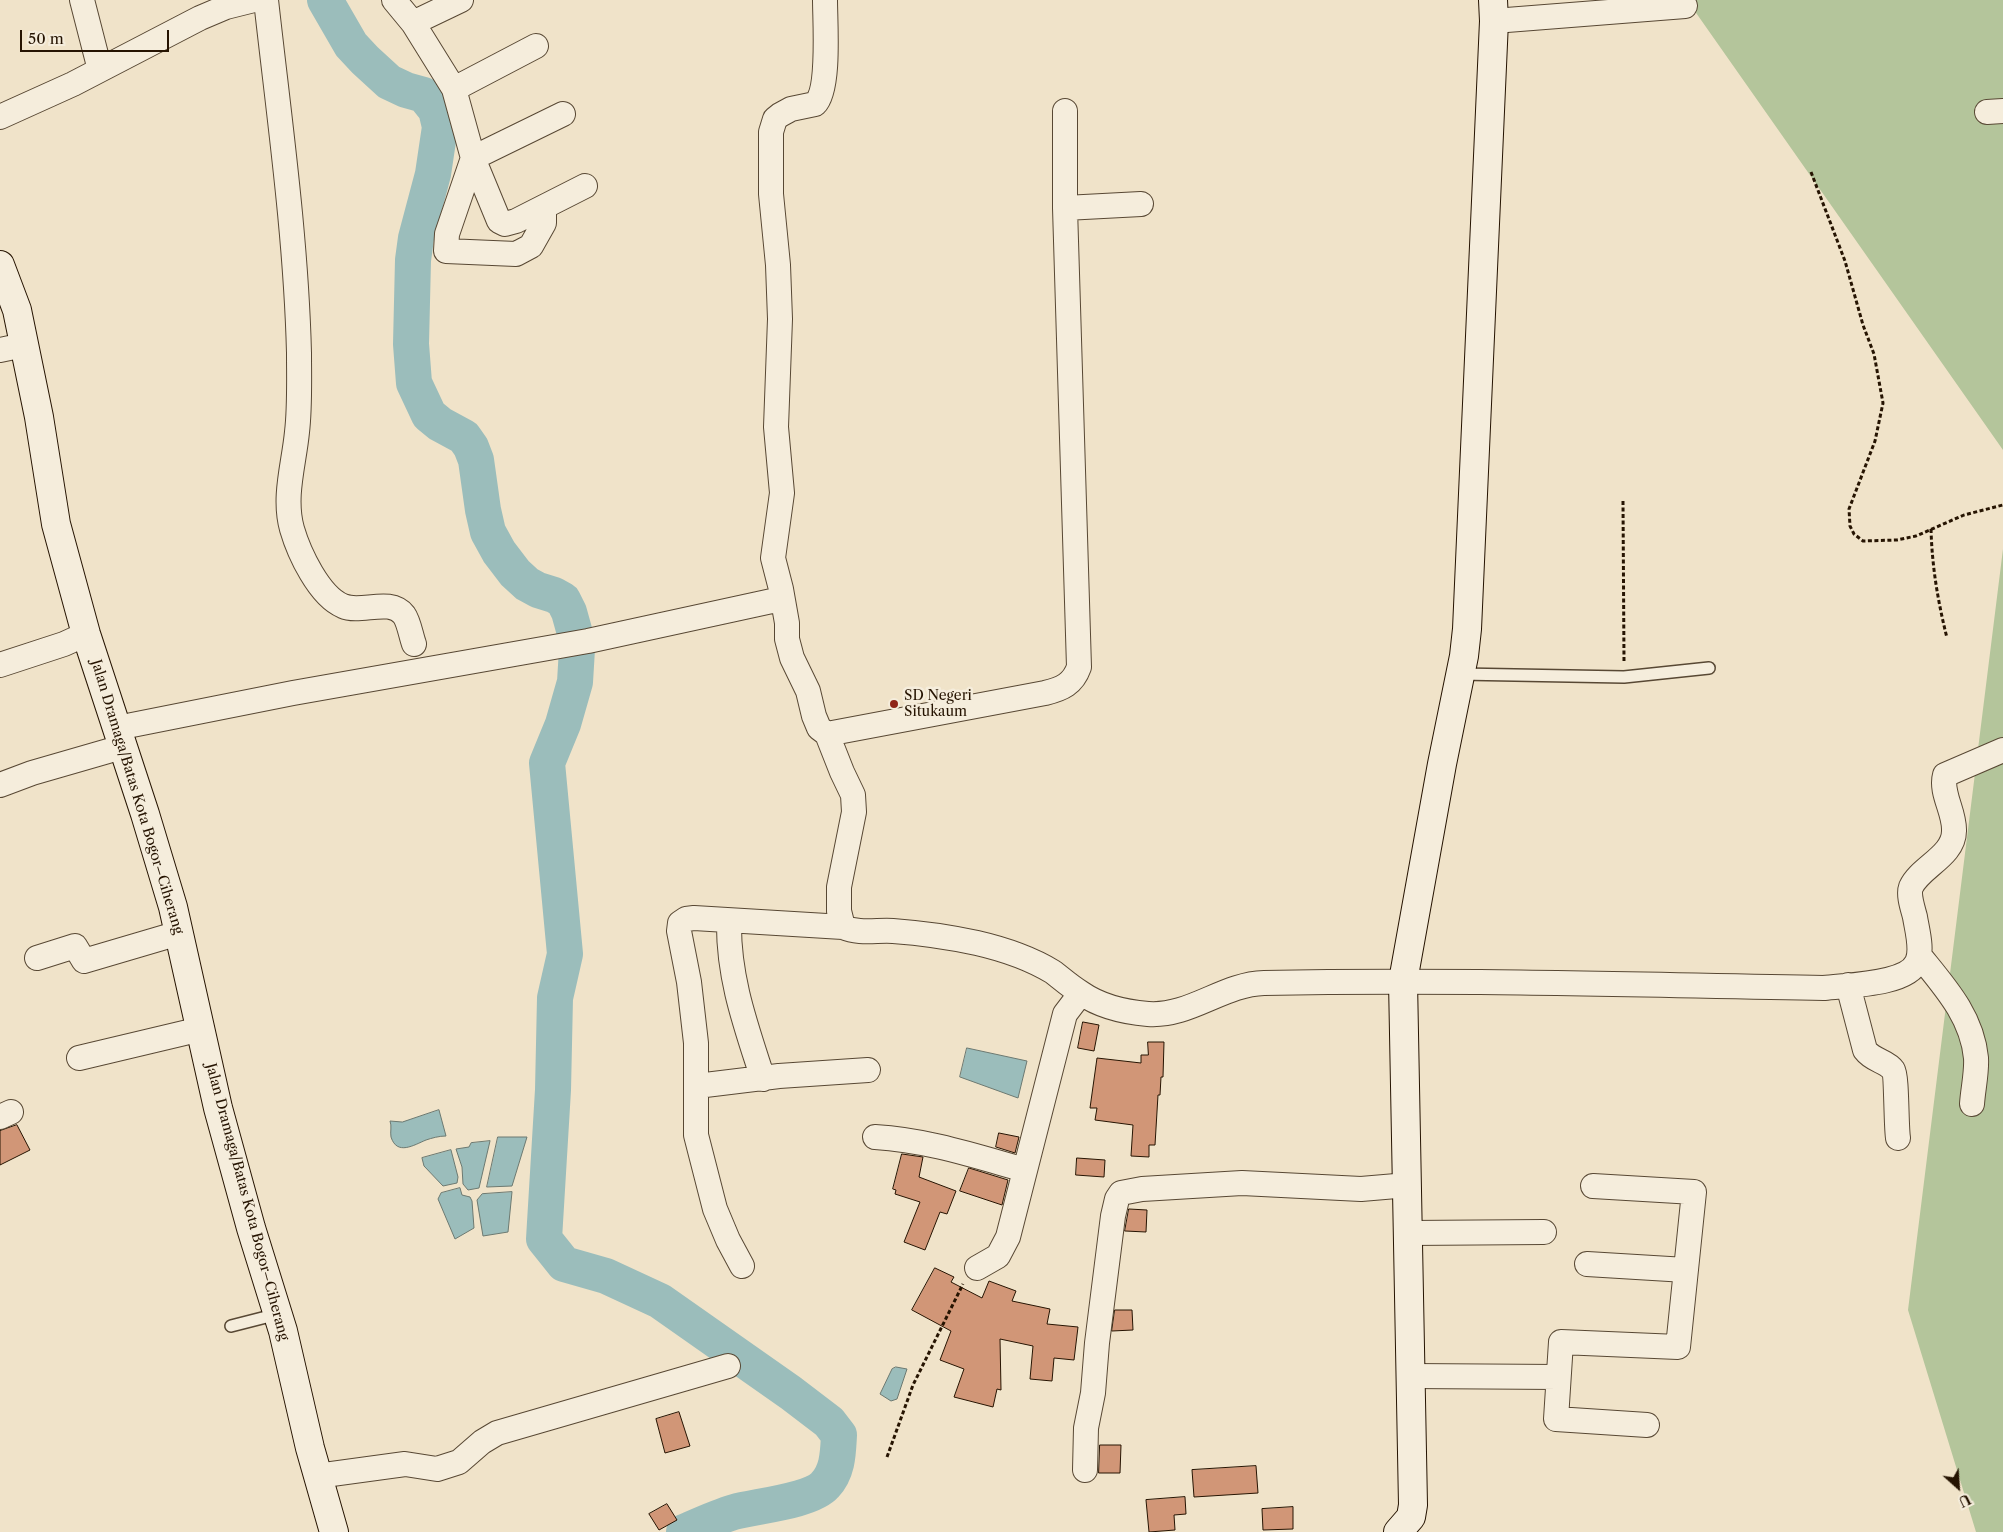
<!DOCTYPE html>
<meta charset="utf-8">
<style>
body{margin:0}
#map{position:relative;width:2003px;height:1532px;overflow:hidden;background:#f0e3c9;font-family:"Libre Caslon Text",serif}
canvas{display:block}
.north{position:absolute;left:1933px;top:1462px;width:50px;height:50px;-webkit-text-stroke:4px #f5eddc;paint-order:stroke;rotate:154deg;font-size:14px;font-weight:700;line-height:20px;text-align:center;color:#261402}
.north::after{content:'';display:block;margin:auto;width:18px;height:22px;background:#261402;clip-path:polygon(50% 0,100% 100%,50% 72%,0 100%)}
.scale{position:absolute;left:20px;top:30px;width:149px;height:22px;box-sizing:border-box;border:2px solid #261402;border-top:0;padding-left:6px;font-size:15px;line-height:18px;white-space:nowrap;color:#261402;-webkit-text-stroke:4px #f5eddc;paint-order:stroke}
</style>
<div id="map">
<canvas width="2003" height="1532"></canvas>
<div class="north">U</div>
<div class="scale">50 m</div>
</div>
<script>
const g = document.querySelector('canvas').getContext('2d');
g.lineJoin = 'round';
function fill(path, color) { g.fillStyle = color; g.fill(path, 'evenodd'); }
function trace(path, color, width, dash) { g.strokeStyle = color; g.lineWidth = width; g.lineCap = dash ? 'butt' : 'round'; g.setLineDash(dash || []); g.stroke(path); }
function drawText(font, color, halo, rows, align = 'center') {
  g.font = font + ' "Libre Caslon Text",serif'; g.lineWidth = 5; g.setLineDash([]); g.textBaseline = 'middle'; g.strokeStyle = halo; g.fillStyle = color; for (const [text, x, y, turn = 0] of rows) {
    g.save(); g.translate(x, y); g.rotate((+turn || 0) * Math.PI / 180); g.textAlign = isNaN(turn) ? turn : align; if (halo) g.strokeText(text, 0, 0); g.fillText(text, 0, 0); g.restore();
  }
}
fill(new Path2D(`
 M 1687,0 L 2003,0 L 2003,450 Z
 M 2003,549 L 2003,1532 L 1976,1532 L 1908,1310 Z`), '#b4c59b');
const water = new Path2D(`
 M 967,1048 L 1027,1061 L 1018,1098 L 960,1077 Z
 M 439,1110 L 446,1136 C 439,1136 432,1138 426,1140 C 414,1145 397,1156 391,1137 C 390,1132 392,1126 390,1121 L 402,1122 Z
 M 498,1137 L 527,1137 L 512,1186 L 487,1187 Z
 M 490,1141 L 479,1188 L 468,1190 L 463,1184 L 462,1167 L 456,1149 L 469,1147 L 471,1143 Z
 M 451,1150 L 458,1177 L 457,1183 L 443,1186 L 424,1166 L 422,1158 Z
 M 460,1188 L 462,1195 L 470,1197 L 472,1201 L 474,1228 L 455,1239 L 438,1199 L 441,1193 Z
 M 512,1192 L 508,1232 L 483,1236 L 477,1200 L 482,1194 Z
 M 896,1367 L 907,1369 L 897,1399 L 891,1401 L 880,1394 L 892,1369 Z`);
fill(water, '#9bbdbb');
trace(water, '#6c7971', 1);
trace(new Path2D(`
 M 325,0 L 351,45 L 365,60 L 389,82 L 406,90 L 424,95 L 436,110 L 440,127 L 433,174 L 416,238 L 413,260 L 411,344 L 414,383 L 429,415 L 440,424 L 464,437 L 471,447 L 476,460 L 483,510 L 488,532 L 499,552 L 515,573 L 527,584 L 538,590 L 554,595 L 563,600 L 569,612 L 574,630 L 577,649 L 575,682 L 563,724 L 547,763 L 565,954 L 555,998 L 553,1090 L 544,1239 L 564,1264 L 606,1276 L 660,1301 L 791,1393 L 829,1422 L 839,1435 C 838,1453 838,1471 825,1485 C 811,1501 756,1506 734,1512 C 717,1517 700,1525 684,1532`), '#9bbdbb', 36);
const building = new Path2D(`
 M 1083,1022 L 1099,1025 L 1094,1051 L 1078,1048 Z
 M 1148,1042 L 1164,1042 L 1163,1077 L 1161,1077 L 1160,1095 L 1158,1095 L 1155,1145 L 1149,1145 L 1149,1157 L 1131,1156 L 1133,1125 L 1095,1120 L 1097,1108 L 1090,1108 L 1097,1058 L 1141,1063 L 1141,1055 L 1148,1055 Z
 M 17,1125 L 30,1150 L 0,1165 L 0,1131 Z
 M 999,1133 L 1019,1137 L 1015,1153 L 996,1147 Z
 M 902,1154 L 923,1157 L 919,1177 L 956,1191 L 947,1214 L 940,1212 L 925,1250 L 904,1242 L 920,1202 L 895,1194 L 896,1190 L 893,1189 Z
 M 1077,1158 L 1105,1160 L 1104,1177 L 1076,1175 Z
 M 969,1168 L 1008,1180 L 1002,1205 L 960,1191 Z
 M 1129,1209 L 1147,1210 L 1146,1232 L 1125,1231 Z
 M 935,1268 L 954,1277 L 951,1282 L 982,1298 L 989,1281 L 1016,1291 L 1012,1301 L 1050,1309 L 1047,1324 L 1078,1327 L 1074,1360 L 1054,1358 L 1052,1381 L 1030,1379 L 1033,1346 L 1000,1339 L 1001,1390 L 997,1389 L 993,1407 L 954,1397 L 964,1369 L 940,1360 L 951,1331 L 912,1310 Z
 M 1115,1310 L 1132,1310 L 1133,1330 L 1112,1331 Z
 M 679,1412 L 690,1446 L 665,1453 L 656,1419 Z
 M 1100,1445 L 1121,1445 L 1120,1473 L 1099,1473 Z
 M 1256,1466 L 1258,1493 L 1194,1497 L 1192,1470 Z
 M 1185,1497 L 1186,1514 L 1174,1515 L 1175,1530 L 1149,1532 L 1146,1500 Z
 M 667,1504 L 677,1520 L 659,1530 L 649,1514 Z
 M 1293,1507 L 1293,1529 L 1263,1530 L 1262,1509 Z`);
fill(building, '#d19677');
trace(building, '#261402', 1);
const lane = new Path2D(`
 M 1460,674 L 1624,677 L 1709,668
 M 231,1326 L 278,1314`);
const street = new Path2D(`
 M 82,0 L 100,70
 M 266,0 C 279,117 296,235 299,353 C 299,379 300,407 297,432 C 294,464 283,497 292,529 C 299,553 319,596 343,606 C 361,614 390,597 404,615 C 409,622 411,636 414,644
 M 394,0 L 413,23 L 461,0
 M 825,0 C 825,22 830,90 815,104 L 791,109 L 780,115 L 775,119 L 771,132 L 771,194 L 778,265 L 780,319 L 776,427 L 782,493 L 773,558 L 781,589 L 787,623 L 787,639 L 792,658 L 808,691 L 814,716 L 819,728 L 827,734 L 842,772 L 853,795 L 854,812 L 839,887 L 839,911 L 843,927 C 859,934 876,930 893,931 C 921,933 949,937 977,943 C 1003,949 1030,958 1053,972 C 1062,979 1071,987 1081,993 C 1101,1007 1124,1012 1148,1014 C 1190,1017 1223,984 1264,983 C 1451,979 1638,985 1824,988 C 1847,985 1907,985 1917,962 C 1923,950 1917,930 1915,917 C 1913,909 1908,895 1911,887 C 1920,867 1954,856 1954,831 C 1955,812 1940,793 1945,775 L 2003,750
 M 1494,21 L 1685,6
 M 413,23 L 454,89 L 473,158 L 499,221 L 505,224 L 516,221 L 585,186
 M 454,89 L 536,46
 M 1987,112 L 2003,111
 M 0,117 L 73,84 L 200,18 L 226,7 L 254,0
 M 544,207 L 544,223 L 531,246 L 516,254 L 446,251 L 447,234 L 473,158 L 563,114
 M 1065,208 L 1141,204
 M 0,350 L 24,345
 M 0,665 L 64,644 L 86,634
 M 117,728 L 293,693 L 588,641 L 781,599
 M 827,734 L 1045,693 C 1062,689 1073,684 1079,667 L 1065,208 L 1065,111
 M 0,785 L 32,773 L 122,747
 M 729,921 C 728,978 746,1026 763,1079
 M 1919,955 C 1944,986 1972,1016 1976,1058 C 1977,1072 1973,1089 1972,1104
 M 37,958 L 75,946 L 84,961 L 179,933
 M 1848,985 L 1865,1050 C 1873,1061 1887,1061 1893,1070 C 1897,1076 1896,1126 1898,1138
 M 79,1058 L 201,1029
 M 697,1086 L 779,1076 L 868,1070
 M 0,1117 L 11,1112
 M 875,1137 C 927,1140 975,1156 1025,1170
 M 1593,1186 L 1694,1192 L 1678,1347 L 1561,1342 L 1556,1419 L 1647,1425
 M 1409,1233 L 1544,1232
 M 1587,1264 L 1686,1270
 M 742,1266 L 728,1240 L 715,1209 L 696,1135 L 696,1043 L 689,982 L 679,931 L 680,923 L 686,919 L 694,918 L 843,927
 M 977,1268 L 998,1256 L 1008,1237 L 1065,1014 L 1081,993
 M 1411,1376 L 1558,1377
 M 1085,1470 L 1086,1428 L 1093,1393 L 1097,1343 L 1113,1216 L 1117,1199 L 1121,1193 L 1142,1189 L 1242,1183 L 1361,1189 L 1408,1185
 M 317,1476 L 405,1464 L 437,1469 L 459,1462 L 482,1442 L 497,1433 L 728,1366`);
const secondary = new Path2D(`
 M 0,265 L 17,310 L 39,417 L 56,524 L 86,634 L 145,814 L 173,907 L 218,1108 L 251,1228 L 283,1331 L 310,1448 L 334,1532
 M 1398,1532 L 1411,1517 L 1413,1505 L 1403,981 L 1442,764 L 1464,656 L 1467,629 L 1494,21 L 1493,0`);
trace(lane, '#584834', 14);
trace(street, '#584834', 26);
trace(secondary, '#261402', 30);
trace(new Path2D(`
 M 1811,172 L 1845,261 L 1863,325 L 1874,354 L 1883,403 L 1875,441 L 1849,509 L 1850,526 L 1854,534 L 1863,541 L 1897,540 L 1916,536 L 1964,515 L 2003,505
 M 1623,501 L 1624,661
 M 1931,529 C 1932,567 1938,602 1947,638
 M 887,1457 L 913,1385 L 963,1284`), '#261402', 3, [4, 2.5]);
trace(lane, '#f5eddc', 11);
trace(street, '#f5eddc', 24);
trace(secondary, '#f5eddc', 28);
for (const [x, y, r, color] of [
 [894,704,5,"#8f2418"]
]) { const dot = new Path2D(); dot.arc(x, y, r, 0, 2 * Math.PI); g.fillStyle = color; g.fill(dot); trace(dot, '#f5eddc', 2); }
drawText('14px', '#261402', '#f5eddc', [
 ["SD Negeri",904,696],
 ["Situkaum",904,712]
], 'left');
drawText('14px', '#261402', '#f5eddc', [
 ["Jalan Dramaga/Batas Kota Bogor–Ciherang",137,797,73],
 ["Jalan Dramaga/Batas Kota Bogor–Ciherang",247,1202,75]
]);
</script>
